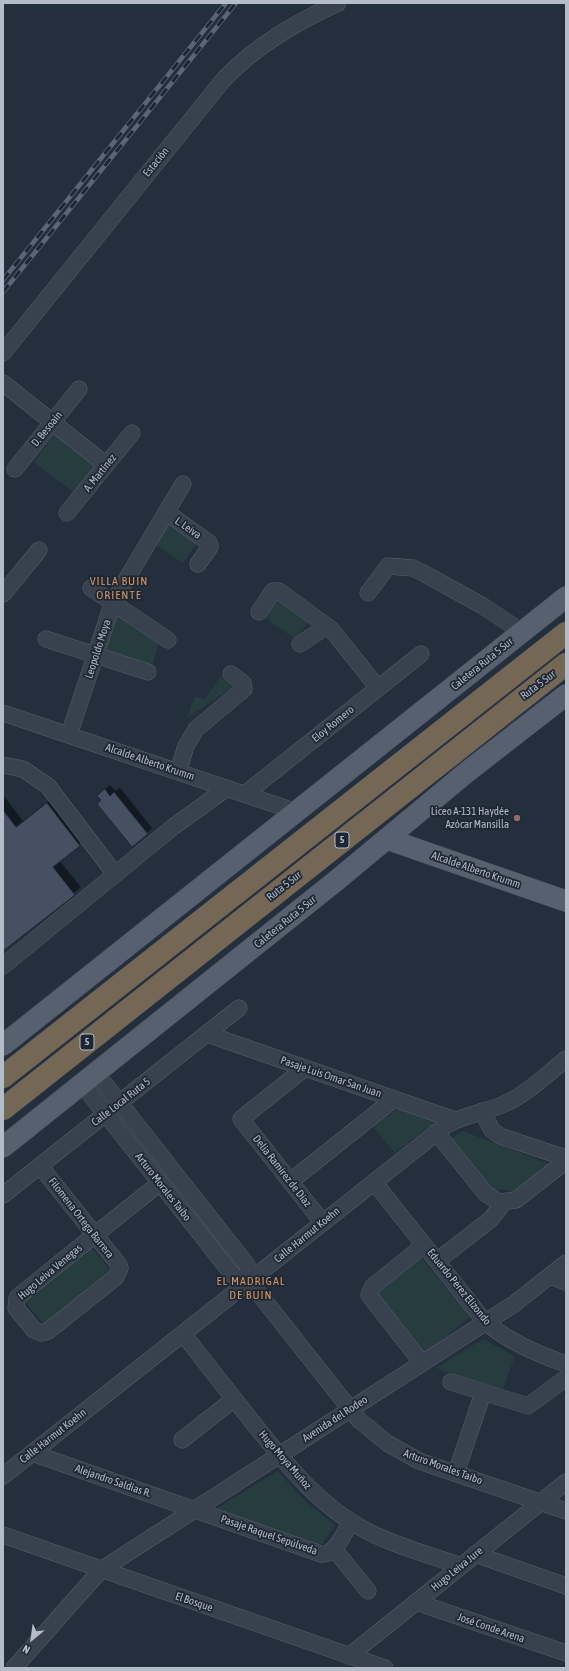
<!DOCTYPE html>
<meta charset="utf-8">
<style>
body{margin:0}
#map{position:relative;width:569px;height:1671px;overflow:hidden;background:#242f3e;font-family:"Asap Condensed",sans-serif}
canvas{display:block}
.frame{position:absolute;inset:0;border:4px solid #b4bcc9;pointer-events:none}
.north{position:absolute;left:12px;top:1619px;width:40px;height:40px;-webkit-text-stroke:3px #1d2633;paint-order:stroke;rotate:209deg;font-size:11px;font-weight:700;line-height:16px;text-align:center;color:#b4bcc9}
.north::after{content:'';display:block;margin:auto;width:14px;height:18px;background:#b4bcc9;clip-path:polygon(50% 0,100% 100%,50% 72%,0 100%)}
</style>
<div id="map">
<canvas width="569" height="1671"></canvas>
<div class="frame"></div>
<div class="north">N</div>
</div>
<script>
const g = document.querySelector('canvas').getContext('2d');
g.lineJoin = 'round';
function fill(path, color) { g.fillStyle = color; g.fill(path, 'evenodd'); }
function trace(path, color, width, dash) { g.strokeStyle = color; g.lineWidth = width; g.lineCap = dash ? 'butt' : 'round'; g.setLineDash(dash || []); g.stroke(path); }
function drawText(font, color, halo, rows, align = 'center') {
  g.font = font + ' "Asap Condensed",sans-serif'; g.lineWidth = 3.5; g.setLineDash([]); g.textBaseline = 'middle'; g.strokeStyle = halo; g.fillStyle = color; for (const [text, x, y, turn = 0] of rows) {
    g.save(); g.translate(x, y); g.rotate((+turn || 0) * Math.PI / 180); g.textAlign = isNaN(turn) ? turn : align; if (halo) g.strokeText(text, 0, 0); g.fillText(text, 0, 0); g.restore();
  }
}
fill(new Path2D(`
 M 55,434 L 96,465 L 74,493 L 34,462 Z
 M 169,521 L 198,541 L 183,563 L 154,544 Z
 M 276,597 L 309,621 L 295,639 L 263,616 Z
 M 119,612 L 159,641 L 152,667 L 104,652 Z
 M 220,677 L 233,687 L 187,718 L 195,696 L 205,699 Z
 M 402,1106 L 438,1120 L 395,1153 L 373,1127 Z
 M 463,1131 L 552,1165 L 512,1193 C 504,1188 500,1189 492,1193 L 448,1140 Z
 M 91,1247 L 110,1270 L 45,1325 L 24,1301 Z
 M 419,1255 L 470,1317 L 424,1354 L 373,1292 Z
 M 483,1339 L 515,1356 L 501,1394 L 436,1368 Z
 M 278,1471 L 302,1498 L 335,1525 L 321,1545 L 214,1510 Z`), '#263c3f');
fill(new Path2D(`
 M 110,785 L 115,791 L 120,788 L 152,828 L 147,833 L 102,800 L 103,791 Z
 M 3,795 L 23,821 L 54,797 L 86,838 L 59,860 L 81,887 L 3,950 Z`), '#0007');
const building = new Path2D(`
 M 105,789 L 110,796 L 114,792 L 148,834 L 132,847 L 97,804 L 101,800 L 97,796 Z
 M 47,803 L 80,846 L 53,867 L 75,895 L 3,951 L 3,810 L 16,827 Z`);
fill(building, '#455162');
trace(building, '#1f2835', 1);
const minor = new Path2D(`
 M 3,353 L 224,79 C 257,45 295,23 338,3
 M 3,383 L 106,465
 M 15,469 L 79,389
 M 166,512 L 209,543 L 210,547 L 198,564
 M 67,513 L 132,433
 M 91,588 L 168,640
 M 368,593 L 388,566 L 413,568 L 425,574 L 483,606 L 522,632
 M 3,594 L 39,550
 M 259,612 L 273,591 L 279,591 L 331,629 L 378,688
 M 46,639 L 148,672
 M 300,644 L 327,626
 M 3,713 L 297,812
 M 69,735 L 113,602 L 183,484
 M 3,765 L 23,769 L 48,786 L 115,874
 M 178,772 L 186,746 L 196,729 L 244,689 L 243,683 L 231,674
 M 245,794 L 421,654
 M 3,966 L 173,827 L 227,788
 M 207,1034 L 455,1120
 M 305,1068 L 241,1119 L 323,1223
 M 96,1073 L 247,1265 L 250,1274 L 249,1281 L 350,1409 L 359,1420 L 387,1443 L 419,1461 L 566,1511
 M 82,1084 L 232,1274 L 239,1280 L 249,1281
 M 482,1111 L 492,1130 L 500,1136 L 566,1158
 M 436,1132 L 486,1194 L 499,1202 L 516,1200 L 566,1161
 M 40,1166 C 66,1199 93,1232 119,1265 L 120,1268 L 116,1277 L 48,1331 L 41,1333 L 34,1330 L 16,1308 L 17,1298 L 20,1295 C 66,1258 113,1220 160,1183
 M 291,1181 L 394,1099
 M 374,1182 L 485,1322 C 510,1342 535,1353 566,1364
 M 3,1195 L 239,1008
 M 437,1261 L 491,1219 L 504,1202
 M 550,1276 L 566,1282
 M 183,1334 C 207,1364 230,1394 254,1424 C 287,1465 318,1505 365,1530 C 395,1546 430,1555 461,1566
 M 422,1363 L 369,1295 L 373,1286 L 424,1245
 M 451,1382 L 528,1406 L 566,1378
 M 182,1440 L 234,1399
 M 32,1453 L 321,1554 C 336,1556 344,1532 351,1522
 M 456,1473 L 483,1393
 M 3,1476 L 445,1126 C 464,1114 486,1113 506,1103 C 528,1093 547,1074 566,1059
 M 3,1535 L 385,1668
 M 334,1549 L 368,1591
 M 475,1554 L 566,1586
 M 416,1602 L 566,1653
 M 349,1656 L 566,1482
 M 14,1668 L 101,1570 L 514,1304 L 566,1263`);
const major = new Path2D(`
 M 387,839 L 566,901
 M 3,1045 L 566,597
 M 3,1147 L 337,880 L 467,772 L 566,695`);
const highway = new Path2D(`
 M 3,1077 L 566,633
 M 3,1109 L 566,664`);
trace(minor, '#565f6c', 17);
trace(major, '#414a57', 22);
trace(highway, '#434c59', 23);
trace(minor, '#38414e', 16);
trace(major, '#56606e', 21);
trace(highway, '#746855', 22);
const rail = new Path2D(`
 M 3,280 L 226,3
 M 3,292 L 236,3`);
trace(rail, '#5a6575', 4.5);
trace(rail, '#1d2633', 3, [9]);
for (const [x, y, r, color] of [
 [517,818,4,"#8d6e63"]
]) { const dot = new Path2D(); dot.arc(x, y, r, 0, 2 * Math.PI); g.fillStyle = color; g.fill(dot); trace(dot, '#1d2633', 1.5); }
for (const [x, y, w] of [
 [342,840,14],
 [87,1042,14]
]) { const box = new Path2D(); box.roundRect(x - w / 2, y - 8, w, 16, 3); g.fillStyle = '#1d2633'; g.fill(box); trace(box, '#b4bcc9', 1); }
drawText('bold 10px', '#b4bcc9', null, [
 ["5",342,840],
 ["5",87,1042]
]);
drawText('11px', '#b4bcc9', '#1d2633', [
 ["Estación",156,162,-51],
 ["D. Besoaín",47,429,-51],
 ["A. Martínez",100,473,-51],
 ["L. Leiva",188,528,35],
 ["Leopoldo Moya",98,649,-72],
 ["Caletera Ruta 5 Sur",482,664,-39],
 ["Ruta 5 Sur",538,685,-37],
 ["Eloy Romero",333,724,-39],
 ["Alcalde Alberto Krumm",150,762,19],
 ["Alcalde Alberto Krumm",476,870,19],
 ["Ruta 5 Sur",284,886,-38],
 ["Caletera Ruta 5 Sur",285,922,-39],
 ["Pasaje Luis Omar San Juan",331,1077,19],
 ["Calle Local Ruta 5",121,1102,-38],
 ["Delia Ramírez de Díaz",282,1171,52],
 ["Arturo Morales Taibo",163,1187,52],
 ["Filomena Ortega Barrera",81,1218,52],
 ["Calle Harmut Koehn",307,1235,-39],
 ["Hugo Leiva Venegas",50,1272,-40],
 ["Eduardo Pérez Elizondo",459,1287,51],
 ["Avenida del Rodeo",335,1419,-33],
 ["Calle Harmut Koehn",53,1436,-38],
 ["Hugo Moya Muñoz",285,1460,49],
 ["Arturo Morales Taibo",443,1467,20],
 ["Alejandro Saldías R.",113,1481,19],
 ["Pasaje Raquel Sepúlveda",269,1535,19],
 ["Hugo Leiva Jure",457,1569,-39],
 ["El Bosque",194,1602,19],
 ["José Conde Arena",491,1628,19]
]);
drawText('11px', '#b4bcc9', '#1d2633', [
 ["Liceo A-131 Haydée",509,812],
 ["Azócar Mansilla",509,825]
], 'right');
g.letterSpacing = '1px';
drawText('12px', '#d59563', '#1d2633', [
 ["VILLA BUIN",119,581],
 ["ORIENTE",119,595],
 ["EL MADRIGAL",251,1281],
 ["DE BUIN",251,1295]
]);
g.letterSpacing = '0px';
</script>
